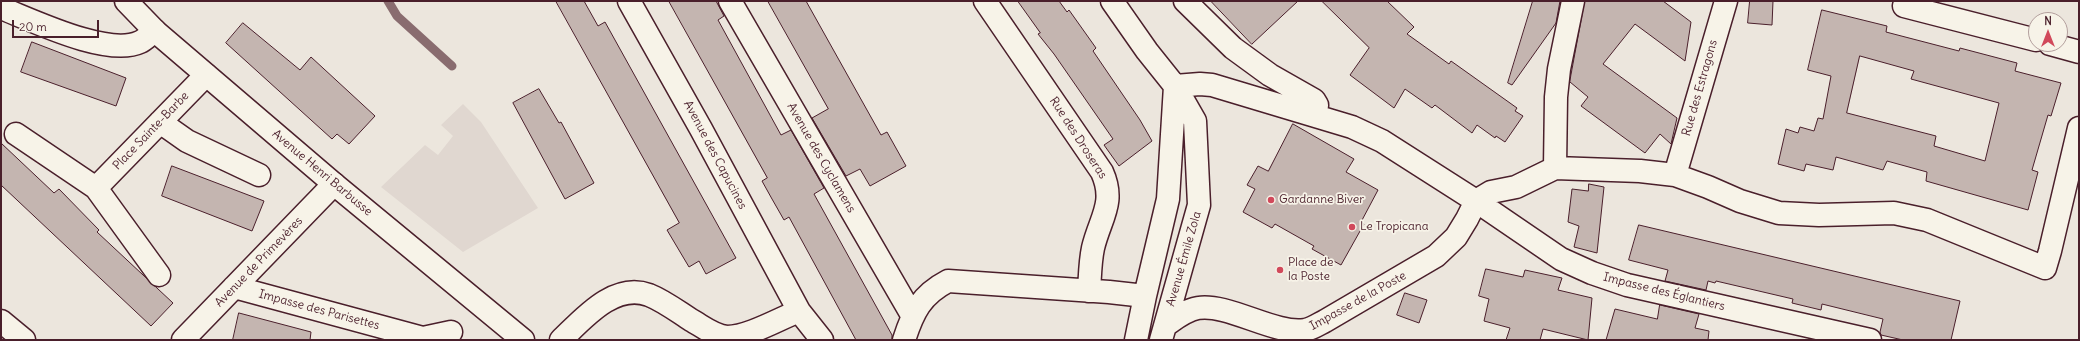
<!DOCTYPE html>
<meta charset="utf-8">
<style>
body{margin:0}
#map{position:relative;width:2080px;height:341px;overflow:hidden;background:#ece6dd;font-family:Delius,sans-serif}
canvas{display:block}
.frame{position:absolute;inset:0;border:2px solid #4a1f2b;pointer-events:none}
.north{position:absolute;left:2028px;top:12px;width:40px;height:40px;box-sizing:border-box;background:#f7f3e8;border:1px solid #b29e9c;border-radius:50%;rotate:0deg;font-size:11px;font-weight:700;line-height:16px;text-align:center;color:#4a1f2b}
.north::after{content:'';display:block;margin:auto;width:14px;height:18px;background:#d1495b;clip-path:polygon(50% 0,100% 100%,50% 72%,0 100%)}
.scale{position:absolute;left:12px;top:20px;width:87px;height:18px;box-sizing:border-box;border:2px solid #4a1f2b;border-top:0;padding-left:5px;font-size:12px;line-height:14px;white-space:nowrap;color:#4a1f2b;-webkit-text-stroke:3px #f7f3e8;paint-order:stroke}
</style>
<div id="map">
<canvas width="2080" height="341"></canvas>
<div class="frame"></div>
<div class="north">N</div>
<div class="scale">20 m</div>
</div>
<script>
const g = document.querySelector('canvas').getContext('2d');
g.lineJoin = 'round';
function fill(path, color) { g.fillStyle = color; g.fill(path, 'evenodd'); }
function trace(path, color, width, dash) { g.strokeStyle = color; g.lineWidth = width; g.lineCap = dash ? 'butt' : 'round'; g.setLineDash(dash || []); g.stroke(path); }
function drawText(font, color, halo, rows, align = 'center') {
  g.font = font + ' Delius,sans-serif'; g.lineWidth = 3.5; g.setLineDash([]); g.textBaseline = 'middle'; g.strokeStyle = halo; g.fillStyle = color; for (const [text, x, y, turn = 0] of rows) {
    g.save(); g.translate(x, y); g.rotate((+turn || 0) * Math.PI / 180); g.textAlign = isNaN(turn) ? turn : align; if (halo) g.strokeText(text, 0, 0); g.fillText(text, 0, 0); g.restore();
  }
}
fill(new Path2D(`
 M 463,104 L 481,122 L 538,208 L 463,252 L 381,187 L 425,145 L 438,155 L 453,136 L 441,125 Z`), '#e0d7d0');
trace(new Path2D(`
 M 388,1 L 397,16 L 452,66`), '#896c6f', 9);
const building = new Path2D(`
 M 556,1 L 584,1 L 598,26 L 605,22 L 736,258 L 706,274 L 699,261 L 689,267 L 667,230 L 679,223 Z
 M 669,1 L 716,1 L 724,16 L 718,20 L 781,135 L 791,130 L 824,188 L 814,194 L 892,335 L 892,340 L 856,340 L 789,217 L 784,220 L 772,199 L 762,181 L 767,178 Z
 M 768,1 L 806,1 L 881,135 L 887,132 L 906,166 L 870,186 L 860,169 L 846,176 L 812,118 L 828,109 Z
 M 1018,1 L 1059,1 L 1067,12 L 1069,10 L 1096,48 L 1093,51 L 1140,120 L 1152,141 L 1119,166 L 1104,145 L 1113,139 L 1054,54 L 1038,34 L 1040,33 Z
 M 1211,1 L 1298,1 L 1252,44 Z
 M 1322,1 L 1387,1 L 1414,27 L 1407,34 L 1449,64 L 1451,61 L 1517,108 L 1515,111 L 1523,116 L 1505,142 L 1496,136 L 1495,138 L 1477,125 L 1472,133 L 1435,105 L 1432,108 L 1405,89 L 1394,108 L 1350,75 L 1369,48 Z
 M 1533,1 L 1560,1 L 1556,23 L 1512,85 L 1508,83 Z
 M 1585,1 L 1663,1 L 1691,22 L 1685,61 L 1635,24 L 1603,64 L 1677,118 L 1671,144 L 1660,134 L 1645,153 L 1581,106 L 1588,97 L 1570,82 Z
 M 1750,1 L 1773,1 L 1772,25 L 1748,23 Z
 M 1822,10 L 1887,26 L 1886,32 L 1959,51 L 1960,48 L 2017,63 L 2015,71 L 2061,83 L 2051,116 L 2048,115 L 2032,170 L 2038,172 L 2028,210 L 1926,181 L 1927,172 L 1887,161 L 1883,170 L 1836,157 L 1833,170 L 1806,164 L 1804,171 L 1778,164 L 1786,129 L 1798,133 L 1800,127 L 1814,131 L 1818,118 L 1823,119 L 1831,76 L 1808,70 ZM 1860,56 L 1914,71 L 1911,79 L 1999,103 L 1985,161 L 1934,146 L 1936,136 L 1847,113 Z
 M 243,23 L 300,70 L 311,57 L 375,116 L 349,144 L 337,134 L 332,139 L 226,43 Z
 M 32,42 L 126,78 L 116,106 L 21,72 Z
 M 539,89 L 559,123 L 561,122 L 594,183 L 565,199 L 513,103 Z
 M 1293,124 L 1354,159 L 1346,172 L 1378,190 L 1361,222 L 1364,224 L 1341,265 L 1312,249 L 1314,246 L 1275,224 L 1272,228 L 1243,212 L 1255,189 L 1247,185 L 1258,166 L 1268,171 Z
 M 1,143 L 54,193 L 59,189 L 99,230 L 97,232 L 173,303 L 151,326 L 1,185 Z
 M 172,166 L 264,201 L 252,231 L 162,196 Z
 M 1589,184 L 1604,187 L 1597,253 L 1574,247 L 1579,226 L 1568,222 L 1572,189 L 1588,191 Z
 M 1639,225 L 1960,301 L 1951,340 L 1903,340 L 1881,335 L 1880,332 L 1883,319 L 1822,304 L 1821,310 L 1792,303 L 1793,299 L 1716,281 L 1715,283 L 1708,281 L 1706,290 L 1665,281 L 1668,270 L 1629,260 Z
 M 1486,269 L 1523,277 L 1525,270 L 1562,278 L 1558,290 L 1592,298 L 1588,340 L 1543,329 L 1540,340 L 1506,340 L 1510,328 L 1484,321 L 1489,299 L 1479,296 Z
 M 1405,293 L 1427,300 L 1419,323 L 1397,315 Z
 M 1660,305 L 1699,314 L 1695,328 L 1709,331 L 1708,340 L 1606,340 L 1615,309 L 1657,319 Z
 M 239,313 L 311,332 L 310,340 L 233,340 Z`);
fill(building, '#c4b5b0');
trace(building, '#4a1f2b', 1);
const minor = new Path2D(`
 M 629,1 L 701,129 L 799,311 L 822,340
 M 730,1 L 912,315
 M 985,1 L 1102,172 C 1116,203 1100,218 1093,248 C 1090,262 1090,277 1089,291
 M 1112,1 L 1147,51 L 1175,86 L 1195,121 L 1199,205 L 1161,340
 M 1185,1 L 1233,48 L 1270,75 L 1314,100 L 1317,105 L 1316,115
 M 1904,6 L 2036,40
 M 1,8 C 34,21 108,57 140,42 C 145,40 150,34 155,31
 M 2050,44 L 2079,52
 M 1175,86 L 1200,84 L 1212,85 L 1352,127 L 1382,141 L 1476,201 L 1491,192 L 1516,187 L 1555,168 L 1640,171 L 1675,175 L 1708,187 L 1740,201 L 1779,213 L 1819,215 L 1894,213 L 1927,220 L 2045,268 L 2050,251 L 2079,128
 M 160,122 L 187,141 L 259,175
 M 16,134 L 96,188 L 159,275
 M 1555,168 L 1556,97 L 1559,69 L 1573,1
 M 1675,175 L 1726,1
 M 96,188 L 206,75
 M 234,287 L 423,338 L 451,332
 M 1,321 L 24,340
 M 1166,325 C 1176,318 1186,310 1198,308 C 1228,303 1275,335 1305,330 C 1312,329 1319,324 1325,321 L 1436,256 L 1456,237 L 1467,219 L 1476,201 L 1561,259 L 1592,273 L 1627,285 L 1870,340
 M 183,340 L 334,184
 M 561,340 C 583,319 614,282 649,295 C 664,301 677,311 691,320 C 702,326 714,336 727,337 C 748,337 779,319 799,311
 M 904,340 C 913,312 921,295 948,281 L 1109,292 L 1145,296
 M 1136,340 L 1145,296 L 1168,199 L 1175,86`);
const major = new Path2D(`
 M 126,1 L 155,31 L 334,184 L 523,340`);
trace(minor, '#4a1f2b', 25);
trace(major, '#4a1f2b', 25);
trace(minor, '#f7f3e8', 22);
trace(major, '#f7f3e8', 22);
for (const [x, y, r, color] of [
 [1271,200,4,"#d1495b"],
 [1352,227,4,"#d1495b"],
 [1280,270,4,"#d1495b"]
]) { const dot = new Path2D(); dot.arc(x, y, r, 0, 2 * Math.PI); g.fillStyle = color; g.fill(dot); trace(dot, '#f7f3e8', 1.5); }
drawText('12px', '#4a1f2b', '#f7f3e8', [
 ["Rue des Estragons",1700,88,-74],
 ["Place Sainte-Barbe",151,131,-46],
 ["Rue des Droseras",1078,138,57],
 ["Avenue des Capucines",715,155,62],
 ["Avenue des Cyclamens",821,158,60],
 ["Avenue Henri Barbusse",322,173,40],
 ["Avenue Émile Zola",1184,259,-74],
 ["Avenue de Primevères",259,262,-46],
 ["Impasse des Églantiers",1664,292,14],
 ["Impasse de la Poste",1358,301,-29],
 ["Impasse des Parisettes",319,310,15]
]);
drawText('12px', '#4a1f2b', '#f7f3e8', [
 ["Gardanne Biver",1279,200],
 ["Le Tropicana",1360,227],
 ["Place de",1288,263],
 ["la Poste",1288,277]
], 'left');
</script>
